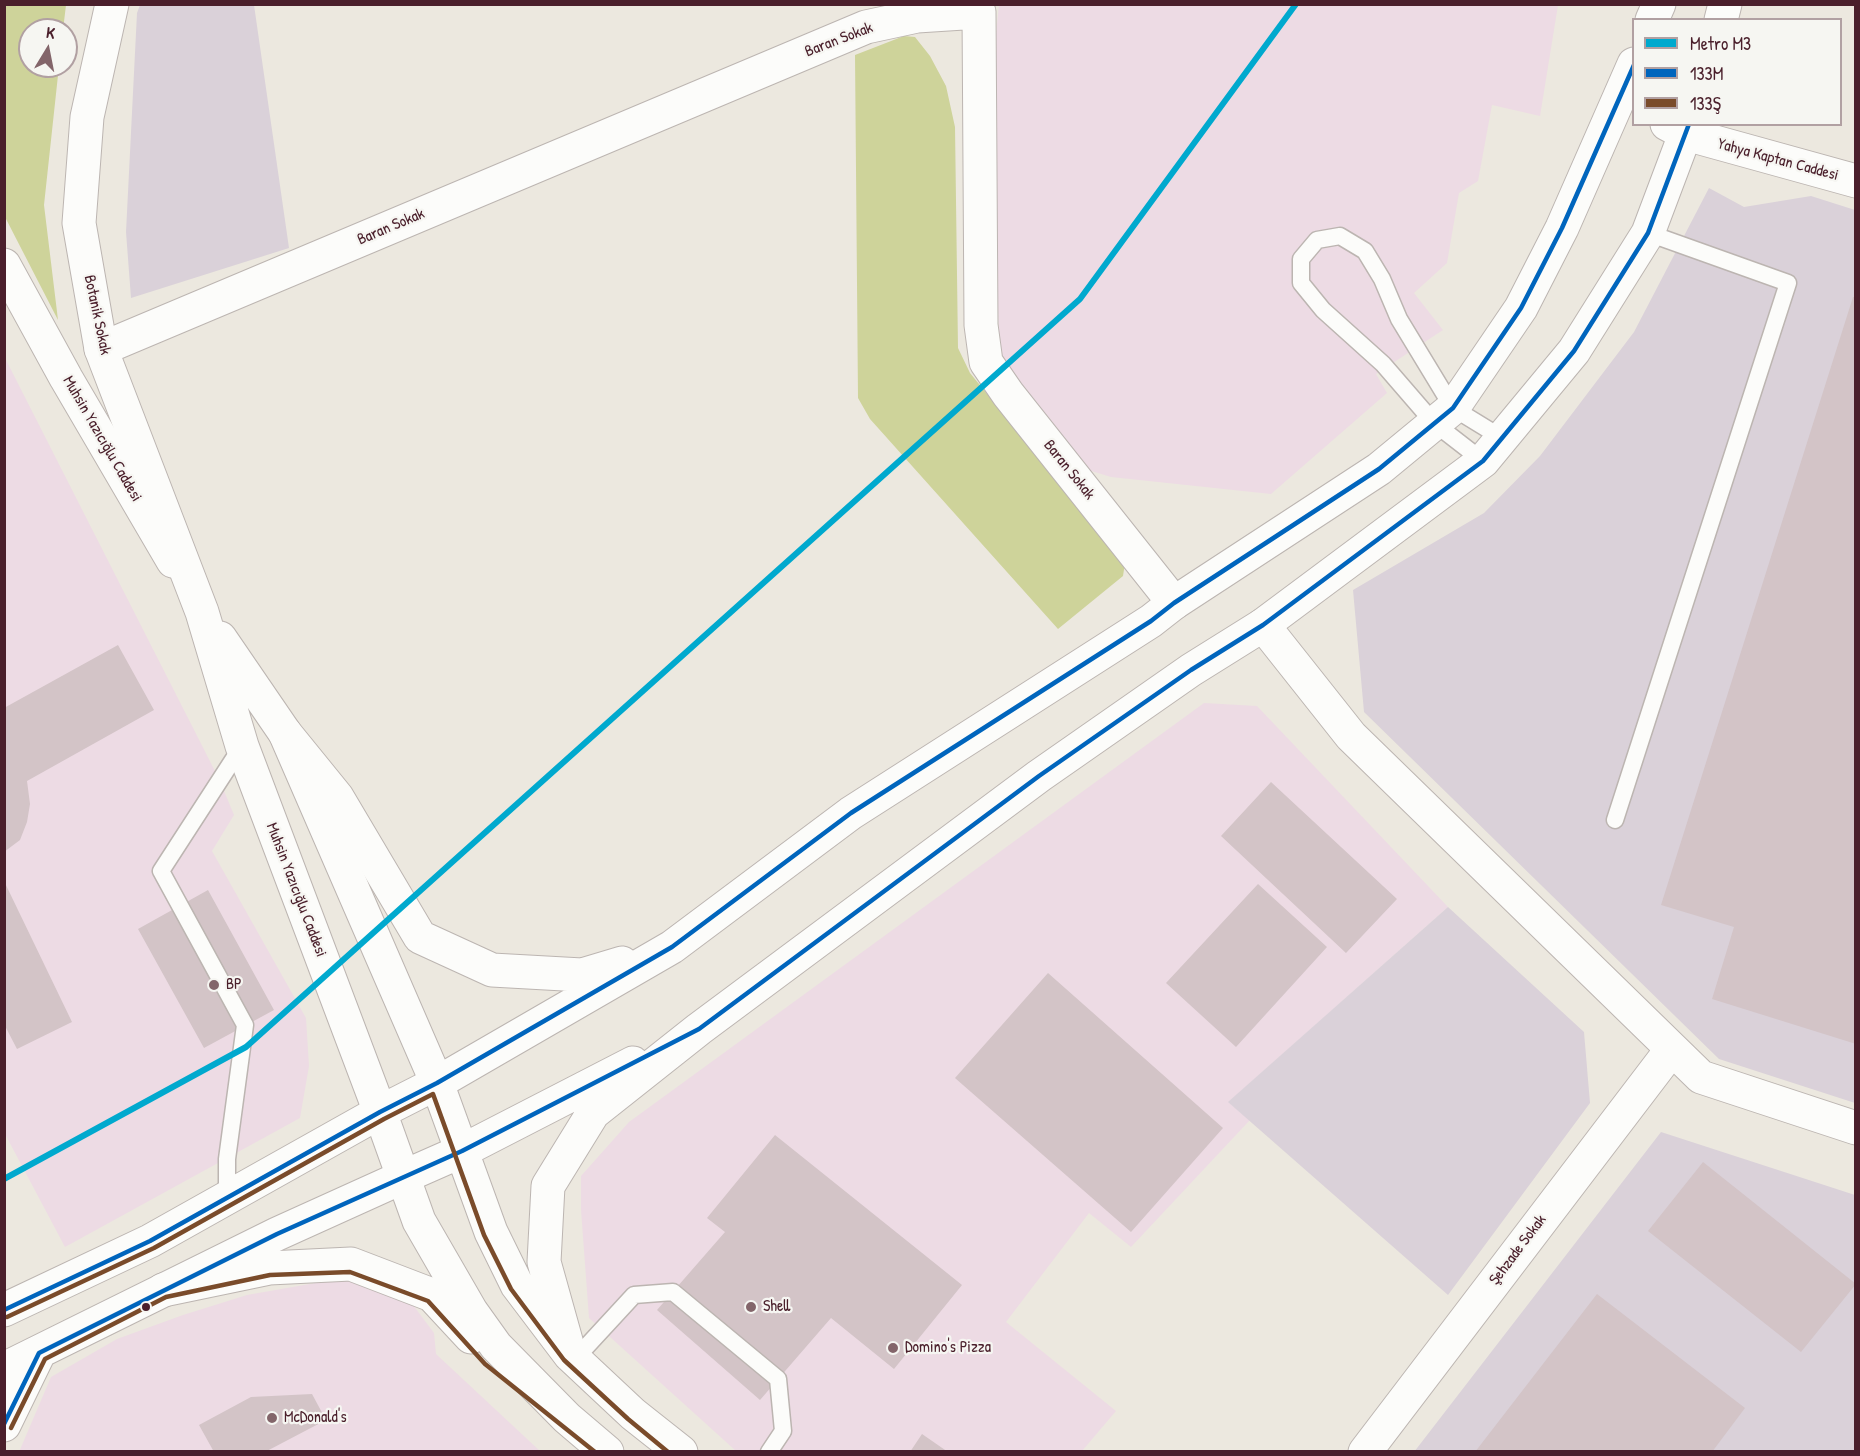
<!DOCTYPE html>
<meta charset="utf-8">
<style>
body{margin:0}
#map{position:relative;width:1860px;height:1456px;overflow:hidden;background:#ece8df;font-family:"Patrick Hand",sans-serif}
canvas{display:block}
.frame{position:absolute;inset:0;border:6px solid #4a1f2b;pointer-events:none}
.legend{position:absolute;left:1632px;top:18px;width:210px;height:108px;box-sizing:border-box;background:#f6f6f2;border:2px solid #b1a0a2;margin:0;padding:8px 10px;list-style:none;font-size:18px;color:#4a1f2b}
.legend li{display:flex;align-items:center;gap:12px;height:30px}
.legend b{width:30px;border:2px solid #b1a0a2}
.north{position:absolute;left:18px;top:18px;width:60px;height:60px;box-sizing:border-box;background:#f6f6f2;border:2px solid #b1a0a2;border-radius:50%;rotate:10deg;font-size:16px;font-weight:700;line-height:24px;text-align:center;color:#4a1f2b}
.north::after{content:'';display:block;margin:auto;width:21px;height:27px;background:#83656a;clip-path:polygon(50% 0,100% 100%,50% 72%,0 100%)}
</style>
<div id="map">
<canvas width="1860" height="1456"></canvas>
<div class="frame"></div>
<ul class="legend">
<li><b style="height:8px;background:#00a9ce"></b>Metro M3</li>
<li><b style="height:8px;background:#0065bd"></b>133M</li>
<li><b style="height:8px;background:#7a4b2a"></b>133Ş</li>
</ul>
<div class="north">K</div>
</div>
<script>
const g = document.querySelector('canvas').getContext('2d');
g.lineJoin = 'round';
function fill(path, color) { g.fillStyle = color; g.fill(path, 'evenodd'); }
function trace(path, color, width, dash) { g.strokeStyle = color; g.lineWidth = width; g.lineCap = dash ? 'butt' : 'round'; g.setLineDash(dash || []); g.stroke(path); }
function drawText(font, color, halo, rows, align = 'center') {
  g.font = font + ' "Patrick Hand",sans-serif'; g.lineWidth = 4.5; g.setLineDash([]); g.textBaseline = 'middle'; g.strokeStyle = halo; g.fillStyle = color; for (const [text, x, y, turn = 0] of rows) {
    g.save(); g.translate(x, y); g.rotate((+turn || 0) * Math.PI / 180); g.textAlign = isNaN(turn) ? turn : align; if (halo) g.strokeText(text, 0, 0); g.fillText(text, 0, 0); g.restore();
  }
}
fill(new Path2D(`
 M 999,5 L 1558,5 L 1540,116 L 1492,105 L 1478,181 L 1459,193 L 1447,263 L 1414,293 L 1443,330 L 1376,374 L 1387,393 L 1271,494 L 1111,477 L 1088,470 L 1007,370 L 999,347 L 992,71 Z
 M 4,356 L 219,779 L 234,815 L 212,851 L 306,1018 L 309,1066 L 300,1118 L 65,1247 L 5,1134 Z
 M 1204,703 L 1257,706 L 1448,907 L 1229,1102 L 1250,1120 L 1131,1247 L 1089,1213 L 1006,1322 L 1116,1411 L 1082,1451 L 736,1451 L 589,1318 L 581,1210 L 581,1176 L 629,1122 Z
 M 344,1278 L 410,1301 L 434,1333 L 436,1354 L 540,1451 L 19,1452 L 51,1377 L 117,1339 L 183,1315 L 247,1295 Z`), '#eddbe4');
fill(new Path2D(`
 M 140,5 L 254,5 L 289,248 L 131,298 L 126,232 L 137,13 Z
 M 1709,188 L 1744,207 L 1811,196 L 1855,210 L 1855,1103 L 1719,1059 L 1364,712 L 1353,590 L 1484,513 L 1540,456 L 1634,332 Z
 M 1448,907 L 1584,1032 L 1590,1103 L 1448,1295 L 1228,1102 Z
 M 1661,1132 L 1855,1195 L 1855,1451 L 1414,1452 Z`), '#dad1d9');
fill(new Path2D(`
 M 4,5 L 66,5 L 63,30 L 30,30 L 30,66 L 59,66 L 44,205 L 58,320 L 5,217 Z
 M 904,36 L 915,37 L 930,56 L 946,86 L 955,127 L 958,348 L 970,373 L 1125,563 L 1123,576 L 1058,629 L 870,419 L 858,398 L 855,55 Z`), '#ced39a');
fill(new Path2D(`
 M 1853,297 L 1856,297 L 1856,1044 L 1712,999 L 1734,927 L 1661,905 Z
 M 118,645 L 154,710 L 27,781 L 30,804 L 27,822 L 20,840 L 4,852 L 4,708 Z
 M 1271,782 L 1397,899 L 1346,953 L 1221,836 Z
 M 4,881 L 72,1022 L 17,1049 L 4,1024 Z
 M 1258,884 L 1327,947 L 1236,1047 L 1166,983 Z
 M 208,890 L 274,1010 L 204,1048 L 138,929 Z
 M 1048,973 L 1223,1128 L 1131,1232 L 955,1078 Z
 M 775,1135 L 962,1285 L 894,1369 L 831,1318 L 760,1400 L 657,1310 L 725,1232 L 707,1218 Z
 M 1703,1162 L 1856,1284 L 1801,1352 L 1648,1231 Z
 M 1597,1294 L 1745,1408 L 1712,1452 L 1475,1452 Z
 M 312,1394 L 326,1420 L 265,1452 L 214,1452 L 199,1425 L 251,1397 Z
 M 922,1434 L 948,1452 L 910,1452 Z`), '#d3c4c7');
const service = new Path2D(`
 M 1483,461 L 1434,423 L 1383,364 L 1323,310 L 1301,283 L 1301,259 L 1317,240 L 1340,236 L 1365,251 L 1382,279 L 1399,319 L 1453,408 L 1502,438
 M 1615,820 L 1788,283 L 1648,233
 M 227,1198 L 227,1159 L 245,1025 L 161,871 L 242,746
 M 574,1360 L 634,1295 L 673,1292 L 778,1379 L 783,1431 L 769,1452`);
const minor = new Path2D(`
 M 101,349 L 866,27 L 917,16 L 979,12 L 981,325 L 986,362 L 1008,394 L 1174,603
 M 1263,625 L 1351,736 L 1701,1077 L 1856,1128
 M 1365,1452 L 1672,1049`);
const tertiary = new Path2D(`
 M 1667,124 L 1686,134 L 1856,181
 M 4,265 L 66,378 L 173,561
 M 4,1310 L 150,1241 L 380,1112
 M 4,1369 L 277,1234 L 403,1177
 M 4,1425 L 39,1353`);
const secondary = new Path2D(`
 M 112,4 L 87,117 L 79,223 L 101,349 L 202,612 L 242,746 L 380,1112
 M 220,638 L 285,733 L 437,1083`);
const primary = new Path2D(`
 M 1652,20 L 1659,4
 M 1721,20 L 1725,4
 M 285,733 L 337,797 L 420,937 L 492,970 L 582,975 L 622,963
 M 437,1083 L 491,1232 L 517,1285 L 570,1355 L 633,1414 L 681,1452
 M 403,1177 L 462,1151 L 633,1063
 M 163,1290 L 269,1268 L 351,1264 L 432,1295 L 471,1337
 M 570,1355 L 544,1262 L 548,1186 L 593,1113 L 699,1029 L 1039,776 L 1191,670 L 1263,625 L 1483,461 L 1574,351 L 1648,233 L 1689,124
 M 607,1452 L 567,1418 L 496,1346 L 471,1311 L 419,1221 L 380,1112 L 437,1083 L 672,947 L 851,813 L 1151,621 L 1174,603 L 1379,469 L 1453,408 L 1521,308 L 1562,228 L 1634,64`);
trace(service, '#bcb5b1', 19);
trace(minor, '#bcb5b1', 35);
trace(tertiary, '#bcb5b1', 35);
trace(secondary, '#bcb5b1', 35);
trace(primary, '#bcb5b1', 35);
trace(service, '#fcfcfa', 16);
trace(minor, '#fcfcfa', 33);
trace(tertiary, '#fcfcfa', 33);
trace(secondary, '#fcfcfa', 33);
trace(primary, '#fcfcfa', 33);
trace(new Path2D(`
 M 4,1310 L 150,1241 L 380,1112 L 437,1083 L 672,947 L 851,813 L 1151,621 L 1174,603 L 1379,469 L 1453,408 L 1521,308 L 1562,228 L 1634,65
 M 4,1424 L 39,1353 L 277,1234 L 462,1151 L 699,1029 L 1039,776 L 1191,670 L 1263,625 L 1483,461 L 1574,351 L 1648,233 L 1689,124`), '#0065bd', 4.5);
trace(new Path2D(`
 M 7,1317 L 154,1248 L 384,1119 L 433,1094 L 484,1235 L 511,1289 L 564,1360 L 628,1419 L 668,1452
 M 11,1428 L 45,1359 L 166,1297 L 270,1275 L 350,1272 L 428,1301 L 485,1364 L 595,1452`), '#7a4b2a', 4.5);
trace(new Path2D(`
 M 4,1179 L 246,1047 L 1080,299 L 1296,4`), '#00a9ce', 6);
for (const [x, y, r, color] of [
 [214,985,6,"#83656a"],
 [146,1307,5,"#4a1f2b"],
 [751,1307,6,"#83656a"],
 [893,1348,6,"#83656a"],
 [272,1418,6,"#83656a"]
]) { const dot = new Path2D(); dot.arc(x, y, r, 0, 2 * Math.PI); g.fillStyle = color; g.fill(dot); trace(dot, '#f6f6f2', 2); }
drawText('16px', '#4a1f2b', '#f6f6f2', [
 ["Baran Sokak",839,40,-21],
 ["Yahya Kaptan Caddesi",1778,160,15],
 ["Baran Sokak",391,227,-23],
 ["Botanik Sokak",97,315,78],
 ["Muhsin Yazıcığlu Caddesi",102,439,60],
 ["Baran Sokak",1069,470,51],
 ["Muhsin Yazıcığlu Caddesi",296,890,69],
 ["Şehzade Sokak",1518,1250,-53]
]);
drawText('16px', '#4a1f2b', '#f6f6f2', [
 ["BP",226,985],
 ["Shell",763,1307],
 ["Domino's Pizza",905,1348],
 ["McDonald's",284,1418]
], 'left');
</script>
